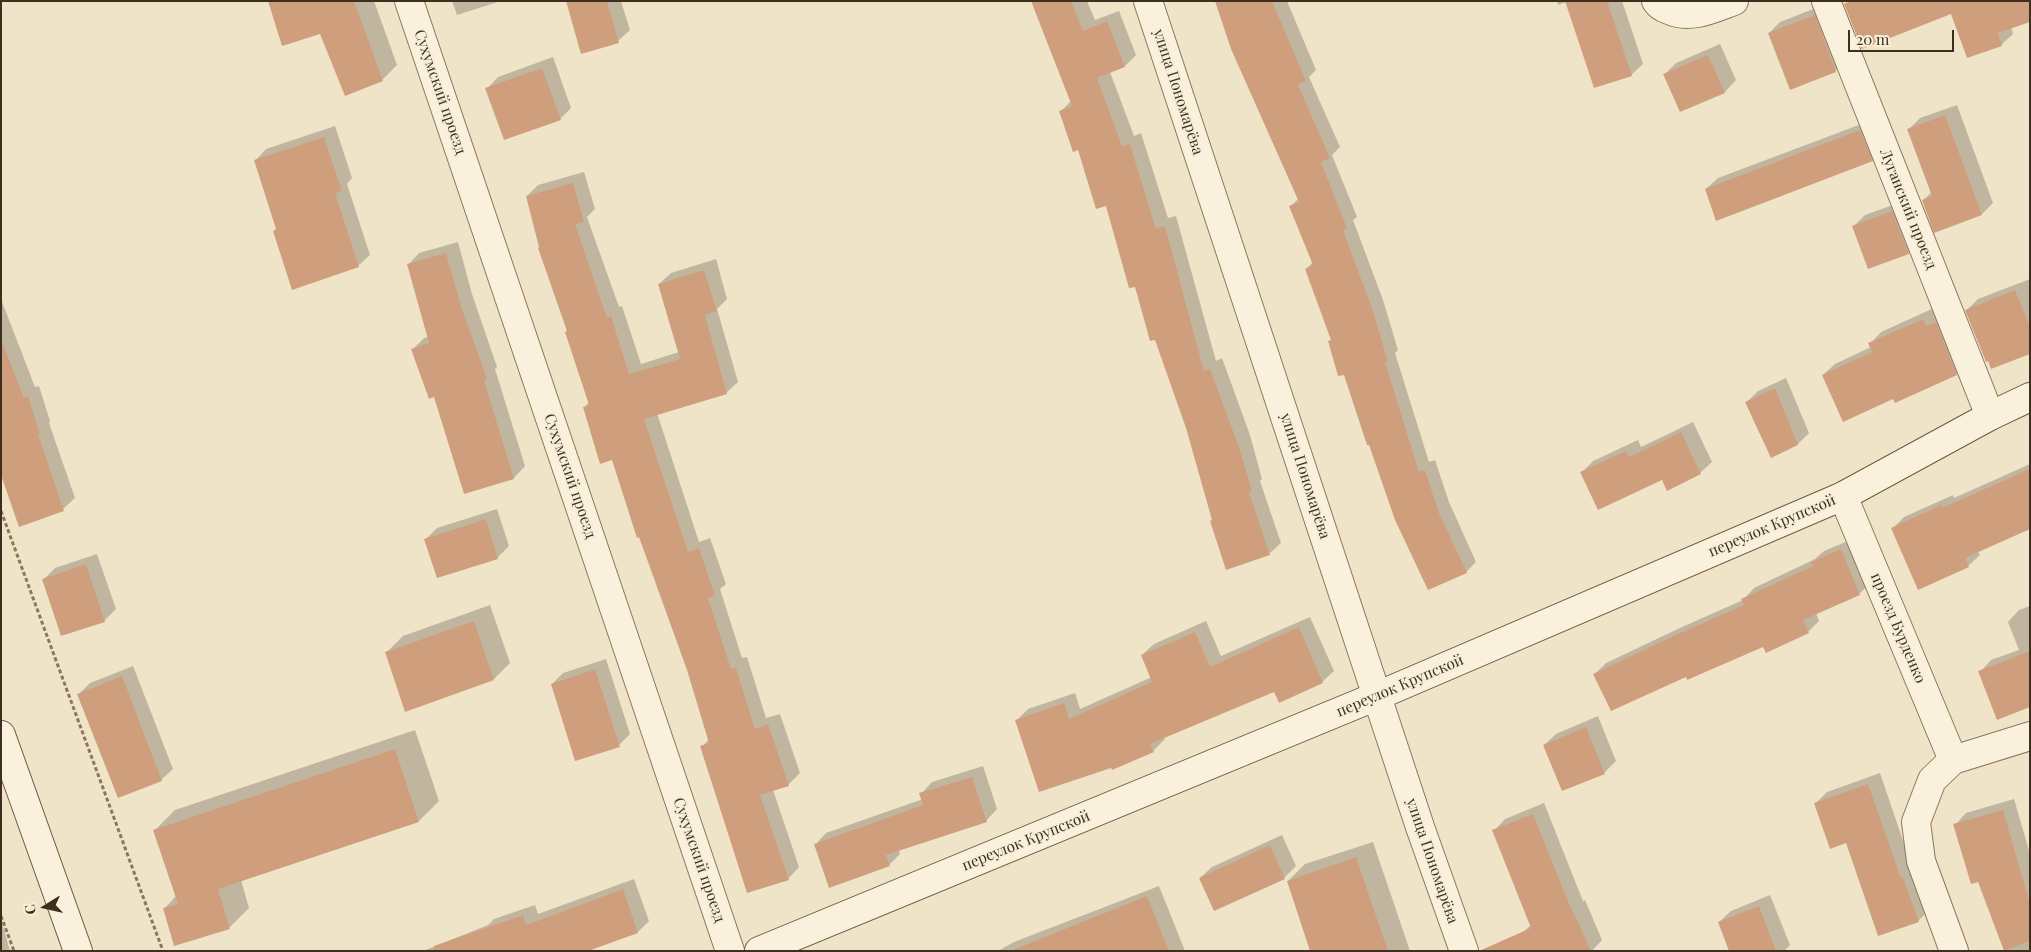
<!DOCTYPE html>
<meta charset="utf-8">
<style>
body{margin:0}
#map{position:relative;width:2031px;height:952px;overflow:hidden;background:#f0e4c8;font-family:"Playfair Display",serif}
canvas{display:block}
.frame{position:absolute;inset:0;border:2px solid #3d2e20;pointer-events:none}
.north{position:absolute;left:20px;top:882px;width:50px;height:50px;-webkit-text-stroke:4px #f7eed8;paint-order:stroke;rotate:260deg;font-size:14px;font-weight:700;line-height:20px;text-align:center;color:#3d2e20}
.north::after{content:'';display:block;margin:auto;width:18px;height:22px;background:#3d2e20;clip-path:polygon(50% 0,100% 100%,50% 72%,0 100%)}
.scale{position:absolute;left:1848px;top:30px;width:106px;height:22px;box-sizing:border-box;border:2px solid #3d2e20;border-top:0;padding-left:6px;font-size:15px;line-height:18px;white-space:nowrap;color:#3d2e20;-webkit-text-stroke:4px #f7eed8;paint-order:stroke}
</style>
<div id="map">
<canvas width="2031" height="952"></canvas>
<div class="frame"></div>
<div class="north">С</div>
<div class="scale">20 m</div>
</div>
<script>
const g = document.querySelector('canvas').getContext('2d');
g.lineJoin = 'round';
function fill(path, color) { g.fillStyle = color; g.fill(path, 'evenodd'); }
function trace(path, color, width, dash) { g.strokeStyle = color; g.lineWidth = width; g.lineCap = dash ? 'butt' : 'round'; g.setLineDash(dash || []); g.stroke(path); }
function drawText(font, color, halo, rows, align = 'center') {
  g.font = font + ' "Playfair Display",serif'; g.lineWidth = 4; g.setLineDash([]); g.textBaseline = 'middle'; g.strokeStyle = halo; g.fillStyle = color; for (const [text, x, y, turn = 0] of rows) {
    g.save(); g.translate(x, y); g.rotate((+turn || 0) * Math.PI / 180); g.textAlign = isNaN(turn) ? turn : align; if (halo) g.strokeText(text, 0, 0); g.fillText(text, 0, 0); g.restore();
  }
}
fill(new Path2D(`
 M 269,1 L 374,1 L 397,65 L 382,80 L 321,32 Z
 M 452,1 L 501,1 L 457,15 Z
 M 602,1 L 621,1 L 630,30 L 618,41 Z
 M 1033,1 L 1087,1 L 1095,20 L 1119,11 L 1136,55 L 1125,66 L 1110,72 L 1134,136 L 1141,133 L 1168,218 L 1176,216 L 1216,361 L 1222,358 L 1250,435 L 1262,479 L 1260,481 L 1281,543 L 1269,554 L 1213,519 L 1187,428 L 1107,204 L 1060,112 L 1071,101 Z
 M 1215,1 L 1287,1 L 1316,70 L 1309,77 L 1340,147 L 1332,155 L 1357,217 L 1353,220 L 1383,300 L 1398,350 L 1395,353 L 1429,462 L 1435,460 L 1449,502 L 1476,562 L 1466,572 L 1345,373 L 1329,341 L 1332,339 L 1306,269 L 1313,262 L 1291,206 L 1299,198 Z
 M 1557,1 L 1622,1 L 1643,64 L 1631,75 L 1567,2 L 1558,5 Z
 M 1948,1 L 2011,27 L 2013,34 L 2001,45 Z
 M 1826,4 L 1847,60 L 1835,71 L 1769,33 L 1780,22 Z
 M 1720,44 L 1736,80 L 1725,92 L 1681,110 L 1665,74 L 1676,63 Z
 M 553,57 L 571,108 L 560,119 L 487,89 L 498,77 Z
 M 1957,105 L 1993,203 L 1982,214 L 1923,200 L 1932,192 L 1909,129 L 1920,118 Z
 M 1872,120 L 1883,149 L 1872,160 L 1706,189 L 1718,178 Z
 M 335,126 L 352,178 L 347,184 L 370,255 L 358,266 L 274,231 L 277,228 L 255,161 L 266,149 Z
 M 584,172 L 595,209 L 587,217 L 619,307 L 622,306 L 641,364 L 679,352 L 659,284 L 671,273 L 716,259 L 727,299 L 717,309 L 738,382 L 726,393 L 657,413 L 699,542 L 710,538 L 726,584 L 720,589 L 742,658 L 747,657 L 766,718 L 780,714 L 800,773 L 788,785 L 773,790 L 799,867 L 788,879 L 702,747 L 709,739 L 688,669 L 613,459 L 584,408 L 589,402 L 541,247 L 527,196 L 538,185 Z
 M 1904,201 L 1920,242 L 1908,253 L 1854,226 L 1865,215 Z
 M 458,242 L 472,294 L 497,367 L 495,369 L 525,466 L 514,478 L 465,493 L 434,396 L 413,349 L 424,338 L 428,337 L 408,265 L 419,253 Z
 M 2030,279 L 2030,353 L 1966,311 L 1978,299 Z
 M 1,299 L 35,387 L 39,386 L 50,421 L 49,423 L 75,498 L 63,509 L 1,471 Z
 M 1934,308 L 1968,363 L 1956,374 L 1894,398 L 1823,375 L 1835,364 L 1871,347 L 1870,344 L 1881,332 Z
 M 1786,378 L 1809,433 L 1798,444 L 1772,456 L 1747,402 L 1758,391 Z
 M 1693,422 L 1712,462 L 1700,473 L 1582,472 L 1593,461 L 1638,440 L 1641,447 Z
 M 2030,464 L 2030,528 L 1978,551 L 1980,555 L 1968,566 L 1892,529 L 1904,517 L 1953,495 L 1954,498 Z
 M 497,509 L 509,546 L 497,558 L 426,539 L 437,528 Z
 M 1853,539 L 1871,583 L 1859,594 L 1816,613 L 1819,621 L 1808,632 L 1764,645 L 1687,676 L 1595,674 L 1606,663 L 1682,627 L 1743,600 L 1754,588 L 1815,559 L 1824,551 Z
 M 97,554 L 116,609 L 104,621 L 44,579 L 55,568 Z
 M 490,605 L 510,663 L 494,679 L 386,653 L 403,636 Z
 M 2030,606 L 2030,705 L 1980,672 L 1991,660 L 2019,650 L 2008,622 L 2019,610 Z
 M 1310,617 L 1334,671 L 1322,682 L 1275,691 L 1164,737 L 1165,739 L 1153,751 L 1017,720 L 1028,709 L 1075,693 L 1080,709 L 1152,677 L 1142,655 L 1154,644 L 1206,621 L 1221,656 Z
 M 606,659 L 630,734 L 619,745 L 552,684 L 563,673 Z
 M 133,666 L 173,769 L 161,780 L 79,694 L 90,683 Z
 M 1598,716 L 1616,761 L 1605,772 L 1563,790 L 1544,745 L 1556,734 Z
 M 415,730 L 439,801 L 419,821 L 241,880 L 249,908 L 229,928 L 164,909 L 176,896 L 155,830 L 175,810 Z
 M 983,766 L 997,809 L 986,821 L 899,849 L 900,854 L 889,865 L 815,845 L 826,833 L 923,799 L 921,794 L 932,782 Z
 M 1880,773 L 1912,867 L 1930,909 L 1918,921 L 1847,842 L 1816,803 L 1827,792 Z
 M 2014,799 L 2030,854 L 2030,951 L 2005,951 L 1978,880 L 1955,825 L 1966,813 Z
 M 1544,803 L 1583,901 L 1585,900 L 1602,940 L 1592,951 L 1530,951 L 1522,933 L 1531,925 L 1494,831 L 1505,819 Z
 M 1282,835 L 1296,866 L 1284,878 L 1214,910 L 1200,878 L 1212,867 Z
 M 1373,842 L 1410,951 L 1312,951 L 1288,881 L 1305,864 Z
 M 634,879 L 649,921 L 638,932 L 595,947 L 591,951 L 423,951 L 488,925 L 494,919 L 535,905 L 538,914 Z
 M 1159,886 L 1185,951 L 998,951 L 1014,942 Z
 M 1770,895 L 1790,945 L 1784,951 L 1731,951 L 1719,922 L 1731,911 Z
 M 1,919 L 10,951 L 1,951 Z`), '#0003');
fill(new Path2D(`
 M 268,1 L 354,1 L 383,81 L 345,96 L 320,34 L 282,46 Z
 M 566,1 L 607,1 L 619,43 L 581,54 Z
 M 1031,1 L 1071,1 L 1083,31 L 1107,21 L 1125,67 L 1097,78 L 1122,146 L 1130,144 L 1156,229 L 1165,226 L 1204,371 L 1210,369 L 1239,447 L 1252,491 L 1249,492 L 1270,555 L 1226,570 L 1210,521 L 1212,520 L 1186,428 L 1155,340 L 1150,341 L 1135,287 L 1129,288 L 1106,206 L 1096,209 L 1078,150 L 1073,152 L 1059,111 L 1072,106 Z
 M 1215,1 L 1272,1 L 1306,81 L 1298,85 L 1330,158 L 1321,162 L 1347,228 L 1343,230 L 1373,311 L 1388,362 L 1385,362 L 1419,472 L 1425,470 L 1439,513 L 1467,573 L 1428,590 L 1395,520 L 1369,445 L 1367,445 L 1344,375 L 1338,376 L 1328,341 L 1331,340 L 1305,269 L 1313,265 L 1289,206 L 1299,202 L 1231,49 Z
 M 1565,1 L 1607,1 L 1632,76 L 1594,88 Z
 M 1850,1 L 2030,1 L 2030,22 L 1998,33 L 2002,46 L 1967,58 L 1951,14 L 1862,49 L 1844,4 Z
 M 1815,15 L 1836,72 L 1790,90 L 1768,33 Z
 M 1708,55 L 1725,93 L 1680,112 L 1663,74 Z
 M 542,68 L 561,120 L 504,140 L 485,88 Z
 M 1945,115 L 1982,215 L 1934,233 L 1922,200 L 1932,196 L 1907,129 Z
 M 1860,130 L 1873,161 L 1716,221 L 1705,189 Z
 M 324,137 L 342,191 L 335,193 L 359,267 L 292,290 L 273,231 L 276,229 L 254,160 Z
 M 573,183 L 584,222 L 575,224 L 607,318 L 611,316 L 629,374 L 680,359 L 658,284 L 704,270 L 717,311 L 705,315 L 727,394 L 644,419 L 688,552 L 699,548 L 715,596 L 708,598 L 731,669 L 736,668 L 755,729 L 768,724 L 789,786 L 760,795 L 789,880 L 747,893 L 700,746 L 709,743 L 687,670 L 639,537 L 637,538 L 612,460 L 600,464 L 583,407 L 589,405 L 565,332 L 567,331 L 538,248 L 539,247 L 526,196 Z
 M 1892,211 L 1909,254 L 1868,269 L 1852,226 Z
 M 446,253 L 461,306 L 487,379 L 484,380 L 514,479 L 464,494 L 434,397 L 429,399 L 411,349 L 429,343 L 407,264 Z
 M 2015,290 L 2030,327 L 2030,354 L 1991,369 L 1988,361 L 1986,362 L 1965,310 Z
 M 1923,319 L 1926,326 L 1936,322 L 1957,375 L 1895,403 L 1893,399 L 1843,422 L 1822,375 L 1872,352 L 1868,343 Z
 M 3,344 L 24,398 L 28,396 L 40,434 L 38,434 L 64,511 L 19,527 L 1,475 L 1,345 Z
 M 1775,388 L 1798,445 L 1771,458 L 1745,402 Z
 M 1681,432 L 1701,474 L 1667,491 L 1662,480 L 1598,510 L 1580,472 L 1626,451 L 1629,457 Z
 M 2030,469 L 2030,529 L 1965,558 L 1969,567 L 1918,590 L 1891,528 L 1941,505 L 1942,508 Z
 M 486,519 L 498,559 L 437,578 L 424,539 Z
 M 1841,549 L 1860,595 L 1803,620 L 1809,633 L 1766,653 L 1763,647 L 1687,680 L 1686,677 L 1611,711 L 1593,674 L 1669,638 L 1744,605 L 1741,599 L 1813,566 L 1811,562 Z
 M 86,564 L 105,622 L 61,636 L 42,579 Z
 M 474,621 L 494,680 L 405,712 L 385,652 Z
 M 1299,627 L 1323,683 L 1279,703 L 1274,692 L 1150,744 L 1154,752 L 1112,770 L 1111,768 L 1039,792 L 1015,720 L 1064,703 L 1069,719 L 1152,682 L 1141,655 L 1195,632 L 1210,667 Z
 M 2030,651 L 2030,707 L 1997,720 L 1978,671 Z
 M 595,669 L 620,747 L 575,761 L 551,684 Z
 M 122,676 L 162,781 L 118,798 L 77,694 Z
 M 1586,727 L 1605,774 L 1562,791 L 1543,745 Z
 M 395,749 L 419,822 L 218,889 L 230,929 L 174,946 L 163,908 L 178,904 L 153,830 Z
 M 972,777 L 987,822 L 886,855 L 890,866 L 829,888 L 814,844 L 923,805 L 919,793 Z
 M 1868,784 L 1901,878 L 1903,877 L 1919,922 L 1878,936 L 1846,843 L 1830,849 L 1814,803 Z
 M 2003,810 L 2030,904 L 2030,941 L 2004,951 L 1978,882 L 1971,884 L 1953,824 Z
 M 1533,814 L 1572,911 L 1573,911 L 1591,951 L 1479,951 L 1531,928 L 1492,830 Z
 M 1270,845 L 1285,879 L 1214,911 L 1199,878 Z
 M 1356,857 L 1388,951 L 1310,951 L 1287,881 Z
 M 623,889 L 638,933 L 588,951 L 434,951 L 434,946 L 523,915 L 526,925 Z
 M 1147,896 L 1169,951 L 1015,951 L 1015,949 Z
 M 1759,906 L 1776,951 L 1729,951 L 1718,922 Z`), '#cf9f7d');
const street = new Path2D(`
 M 409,1 L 730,951
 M 1148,1 L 1420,827 L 1464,951
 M 1656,1 C 1659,6 1663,8 1669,10 C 1690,20 1712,9 1734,1
 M 1826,1 L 1990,416
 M 1843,496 L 1953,760 L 1932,780 L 1916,822 L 1921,861 L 1954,951
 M 1953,760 L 2030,736`);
const secondary = new Path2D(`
 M 1,735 L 78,951
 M 759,951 L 1377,696 L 1843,496 L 1990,416 L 2030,397`);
trace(street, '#8d765c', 30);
trace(secondary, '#6f573f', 30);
trace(new Path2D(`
 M 1,511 L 163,951
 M 1,916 L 14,951`), '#8d765c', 3, [4, 2.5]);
trace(street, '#faf1dc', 28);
trace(secondary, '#faf1dc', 28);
drawText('15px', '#3d2e20', '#f7eed8', [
 ["Сухумский проезд",440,92,71],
 ["улица Пономарёва",1178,92,72],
 ["Луганский проезд",1908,209,68],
 ["Сухумский проезд",570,476,71],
 ["улица Пономарёва",1305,476,72],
 ["переулок Крупской",1772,526,-23],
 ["проезд Бурденко",1898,628,67],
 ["переулок Крупской",1400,686,-23],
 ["переулок Крупской",1026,841,-22],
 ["Сухумский проезд",699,860,71],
 ["улица Пономарёва",1432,861,71]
]);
</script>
